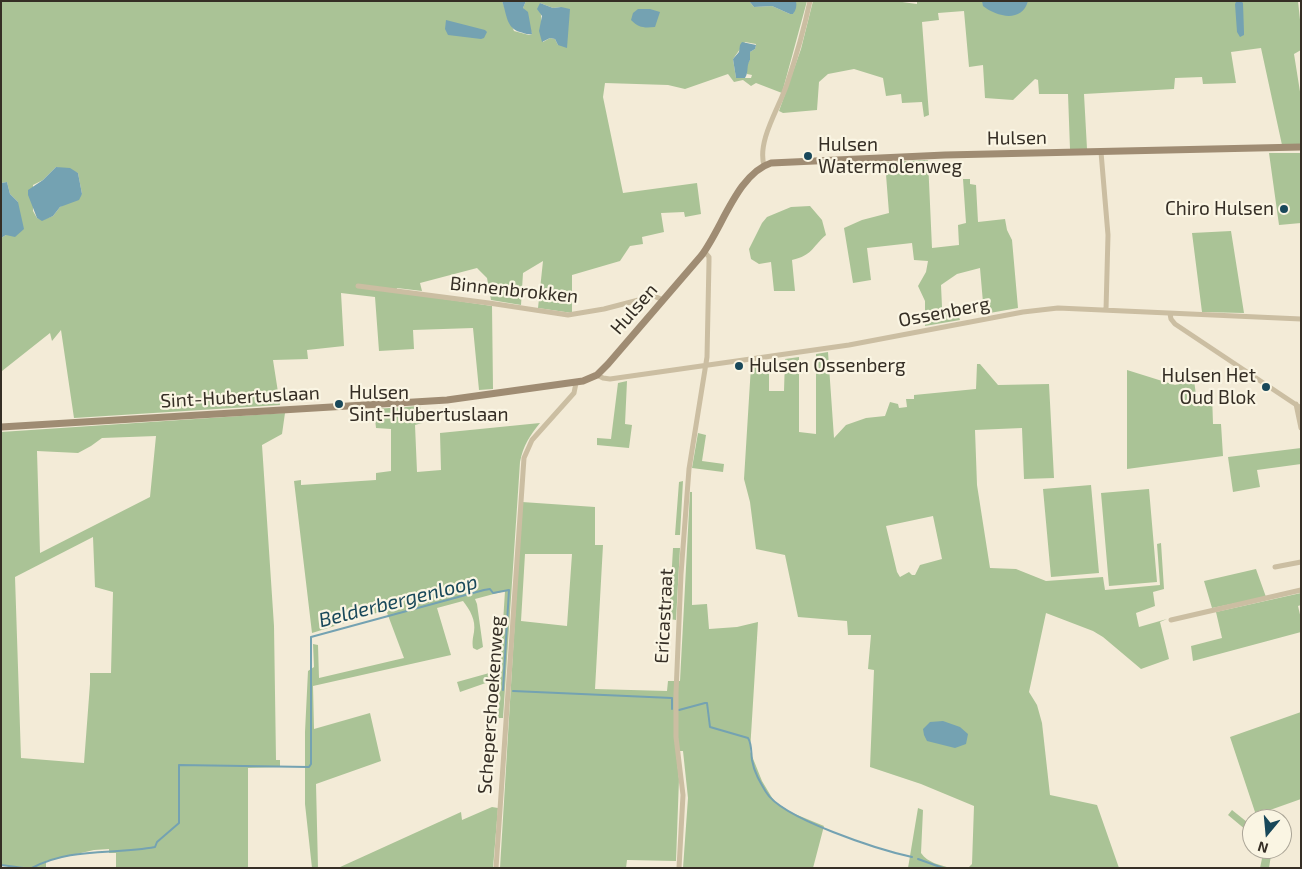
<!DOCTYPE html>
<style>
body{margin:0}
#map{position:relative;width:1302px;height:869px;overflow:hidden;background:#f3ebd7;font-family:"Exo 2",sans-serif}
canvas{display:block}
.frame{position:absolute;inset:0;border:2px solid #352e25;pointer-events:none}
.north{position:absolute;left:1242px;top:809px;width:50px;height:50px;box-sizing:border-box;background:#faf5e3;border:1px solid #aba597;border-radius:50%;rotate:197deg;font-size:14px;font-weight:700;line-height:20px;text-align:center;color:#352e25}
.north::after{content:'';display:block;margin:auto;width:18px;height:22px;background:#18485a;clip-path:polygon(50% 0,100% 100%,50% 72%,0 100%)}
</style>
<div id="map">
<canvas width="1302" height="869"></canvas>
<div class="frame"></div>
<div class="north">N</div>
</div>
<script>
const g = document.querySelector('canvas').getContext('2d');
g.lineJoin = 'round';
function fill(path, color) { g.fillStyle = color; g.fill(path, 'evenodd'); }
function trace(path, color, width, dash) { g.strokeStyle = color; g.lineWidth = width; g.lineCap = dash ? 'butt' : 'round'; g.setLineDash(dash || []); g.stroke(path); }
function drawText(font, color, halo, rows, align = 'center') {
  g.font = font + ' "Exo 2",sans-serif'; g.lineWidth = 4.5; g.setLineDash([]); g.textBaseline = 'middle'; g.strokeStyle = halo; g.fillStyle = color; for (const [text, x, y, turn = 0] of rows) {
    g.save(); g.translate(x, y); g.rotate((+turn || 0) * Math.PI / 180); g.textAlign = isNaN(turn) ? turn : align; if (halo) g.strokeText(text, 0, 0); g.fillText(text, 0, 0); g.restore();
  }
}
fill(new Path2D(`
 M 1,1 L 502,1 L 514,31 L 529,35 L 532,34 L 523,8 L 526,1 L 749,1 L 754,7 L 772,6 L 790,14 L 793,14 L 796,1 L 807,1 L 782,93 L 756,83 L 751,86 L 743,80 L 734,82 L 728,74 L 685,89 L 668,85 L 605,83 L 603,97 L 623,193 L 697,183 L 701,214 L 685,217 L 684,212 L 661,213 L 664,232 L 642,237 L 643,244 L 630,246 L 620,261 L 572,275 L 572,313 L 538,308 L 543,261 L 523,273 L 521,305 L 491,300 L 487,278 L 477,268 L 420,283 L 422,291 L 397,288 L 396,292 L 492,306 L 493,389 L 479,390 L 473,328 L 413,330 L 414,349 L 379,351 L 375,297 L 341,293 L 344,346 L 307,350 L 308,359 L 273,360 L 280,405 L 74,418 L 61,330 L 52,341 L 50,333 L 2,371 L 1,238 L 6,235 L 18,202 L 10,194 L 7,182 L 1,183 ZM 540,3 L 553,8 L 561,7 L 558,45 L 555,39 L 550,38 L 543,42 ZM 745,42 L 756,44 L 755,49 L 750,52 L 750,60 L 747,64 L 747,74 L 752,75 L 751,78 L 736,78 L 733,59 ZM 56,167 L 78,173 L 82,194 L 60,207 L 53,216 L 42,220 L 37,218 L 33,211 L 33,185 L 43,180 Z
 M 813,1 L 895,1 L 917,4 L 917,1 L 1298,1 L 1301,29 L 1301,50 L 1294,54 L 1301,98 L 1301,145 L 1282,145 L 1261,48 L 1231,52 L 1236,83 L 1203,84 L 1202,77 L 1175,78 L 1174,89 L 1084,94 L 1087,149 L 1070,149 L 1068,94 L 1039,94 L 1038,80 L 1035,79 L 1013,100 L 985,98 L 983,65 L 969,67 L 964,11 L 938,13 L 939,20 L 922,22 L 929,115 L 924,117 L 922,102 L 902,103 L 901,94 L 886,96 L 883,78 L 854,69 L 828,74 L 819,82 L 817,110 L 783,113 L 779,111 L 801,49 Z
 M 1269,153 L 1301,153 L 1301,223 L 1279,225 Z
 M 928,160 L 932,248 L 959,245 L 958,225 L 966,223 L 963,179 L 970,179 L 970,184 L 976,185 L 978,222 L 1005,219 L 1007,230 L 1012,240 L 1018,308 L 984,314 L 980,268 L 957,274 L 941,285 L 942,307 L 956,308 L 960,320 L 925,326 L 925,301 L 918,286 L 926,272 L 928,261 L 914,260 L 912,243 L 867,248 L 871,280 L 853,283 L 844,228 L 862,220 L 889,213 L 885,162 Z
 M 810,206 L 822,220 L 826,235 C 811,248 813,255 792,260 L 795,291 L 774,291 L 771,262 L 759,264 L 751,259 L 749,249 L 762,223 L 767,217 L 791,207 Z
 M 1231,231 L 1244,313 L 1202,312 L 1192,233 Z
 M 828,352 L 834,438 L 846,425 L 866,418 L 885,416 L 890,402 L 898,404 L 899,408 L 907,407 L 906,399 L 914,399 L 914,395 L 976,389 L 977,364 L 980,364 L 998,385 L 1049,384 L 1054,478 L 1024,479 L 1022,428 L 975,430 L 977,485 L 990,568 L 1016,569 L 1046,581 L 1103,577 L 1105,590 L 1160,585 L 1157,544 L 1161,543 L 1164,589 L 1153,592 L 1155,606 L 1136,613 L 1139,627 L 1167,619 L 1160,622 L 1169,659 L 1141,669 L 1103,637 L 1093,631 L 1046,613 L 1029,692 L 1037,705 L 1042,723 L 1050,795 L 1097,805 L 1119,868 L 968,868 L 972,864 L 974,806 L 921,784 L 870,767 L 874,670 L 868,669 L 871,635 L 848,635 L 847,621 L 798,617 L 785,555 L 756,549 L 750,502 L 744,479 L 751,366 L 769,362 L 769,391 L 784,391 L 785,359 L 799,357 L 799,432 L 816,434 L 816,354 ZM 933,516 L 942,559 L 920,565 L 915,575 L 912,575 L 909,572 L 900,577 L 897,572 L 886,526 Z
 M 1127,370 L 1175,385 L 1194,380 L 1196,395 L 1212,394 L 1213,424 L 1221,424 L 1223,456 L 1127,469 Z
 M 627,381 L 625,424 L 632,425 L 629,448 L 597,445 L 597,438 L 611,439 L 618,383 Z
 M 420,406 L 422,423 L 415,425 L 417,472 L 441,470 L 440,433 L 540,423 C 530,435 523,446 520,462 L 503,718 L 498,718 L 500,678 L 460,692 L 457,682 L 500,670 L 505,591 L 475,599 L 477,604 L 483,647 L 477,650 L 473,648 C 472,641 473,638 474,632 C 476,620 470,610 463,601 L 437,608 L 451,655 L 313,686 L 314,729 L 370,713 L 381,761 L 316,784 L 318,868 L 312,868 L 305,804 L 305,732 L 308,671 L 314,667 L 313,644 L 318,645 L 319,678 L 404,658 L 386,610 L 312,633 L 294,481 L 301,480 L 301,485 L 376,480 L 376,473 L 391,471 L 391,429 L 376,428 L 374,409 Z
 M 285,413 L 282,434 L 262,445 L 274,626 L 276,760 L 280,760 L 280,767 L 248,768 L 248,868 L 116,868 L 116,853 L 109,853 L 109,849 L 94,850 L 46,861 L 46,868 L 3,866 L 1,863 L 1,432 ZM 156,436 L 150,497 L 40,553 L 37,451 L 78,453 L 91,446 L 102,438 ZM 93,537 L 95,587 L 113,592 L 111,673 L 90,673 L 90,684 L 84,763 L 21,758 L 15,577 Z
 M 698,433 L 706,435 L 702,461 L 724,464 L 723,472 L 692,468 Z
 M 1301,448 L 1301,464 L 1257,470 L 1260,487 L 1233,492 L 1228,457 Z
 M 683,481 L 680,535 L 675,535 L 679,482 Z
 M 1091,485 L 1099,573 L 1051,577 L 1043,489 Z
 M 1149,489 L 1157,582 L 1109,586 L 1101,493 Z
 M 690,492 L 692,492 L 692,605 L 707,604 L 709,629 L 737,627 L 758,622 L 750,751 L 762,781 L 774,801 L 790,812 L 824,826 L 813,868 L 683,868 L 688,798 L 683,751 L 676,751 L 679,779 L 676,861 L 627,860 L 626,868 L 500,868 L 522,502 L 595,507 L 595,545 L 603,545 L 595,689 L 667,691 L 668,681 L 680,681 ZM 525,554 L 572,554 L 567,626 L 521,621 Z
 M 673,548 L 680,548 L 676,620 L 669,619 Z
 M 1256,569 L 1266,597 L 1212,608 L 1204,581 Z
 M 1301,593 L 1301,605 L 1298,606 L 1301,619 L 1301,632 L 1193,661 L 1191,646 L 1222,638 L 1216,612 Z
 M 1301,712 L 1301,799 L 1256,815 L 1230,737 Z
 M 492,807 L 498,808 L 493,868 L 338,868 L 461,812 L 462,820 Z
 M 918,808 L 923,810 L 921,853 C 928,863 940,865 951,868 L 908,868 Z
 M 1232,810 L 1252,826 L 1252,835 L 1228,815 Z
 M 1264,849 L 1272,849 L 1269,868 L 1260,868 Z`), '#aac396');
fill(new Path2D(`
 M 502,1 L 526,1 L 523,8 L 528,12 L 532,34 C 526,35 525,33 520,32 C 506,28 507,14 502,1 Z
 M 749,1 L 796,1 C 797,6 796,10 793,14 L 790,14 L 772,6 L 754,7 Z
 M 982,1 L 1028,1 C 1022,23 997,17 983,6 Z
 M 1241,1 L 1243,3 L 1244,32 L 1244,35 L 1240,37 L 1237,32 L 1235,4 L 1236,2 Z
 M 540,3 L 553,8 L 561,7 L 570,9 L 567,48 L 558,45 L 555,39 L 550,38 L 542,42 L 539,31 L 542,16 L 537,9 Z
 M 638,9 L 650,9 L 660,12 L 655,27 C 644,28 639,28 631,20 L 633,13 Z
 M 446,20 L 485,30 L 487,32 L 484,38 L 481,39 L 448,35 L 445,29 Z
 M 742,42 L 756,45 L 755,49 L 750,52 L 750,60 C 746,66 749,72 745,78 L 736,78 L 733,59 L 739,52 L 740,45 Z
 M 56,167 L 70,168 L 78,173 L 82,194 L 79,200 L 60,207 L 53,216 L 42,221 L 37,218 L 28,195 L 28,190 L 43,180 Z
 M 7,182 L 10,194 L 18,202 L 24,229 L 15,237 L 6,235 L 1,238 L 1,183 Z
 M 943,721 L 960,727 L 968,734 L 966,744 L 955,748 L 927,741 L 924,735 L 923,729 L 930,722 Z`), '#74a2b2');
trace(new Path2D(`
 M 513,691 L 672,698 L 672,709
 M 679,710 L 705,703 L 707,703 L 710,727 L 748,738 C 752,744 751,753 752,760 C 754,772 760,782 766,792 C 782,819 880,850 912,857
 M 918,859 L 943,868
 M 1,865 L 24,868
 M 32,868 C 70,847 114,855 155,847 L 157,842 L 179,823 L 179,765 L 309,767 L 311,764 L 311,637 L 484,590 L 490,589 L 493,593 L 509,590 L 503,690`), '#74a2b2', 2);
trace(new Path2D(`
 M 1101,152 L 1108,235 L 1106,310
 M 764,165 C 757,141 779,108 787,84 C 796,57 804,29 810,1
 M 358,286 L 489,303 L 568,315 L 604,309 L 654,296 L 663,300
 M 1170,314 L 1171,319 L 1175,324 L 1301,408
 M 597,375 L 603,378 L 610,379 L 849,345 L 1023,312 L 1058,308 L 1301,319
 M 1296,404 L 1301,428
 M 1275,567 L 1301,562
 M 1171,620 L 1301,590
 M 496,868 L 524,458 L 532,440 L 574,393 L 576,383
 M 679,868 L 683,795 L 676,737 L 676,693 L 681,574 L 689,469 L 707,357 L 709,261 L 709,257 L 704,251`), '#cbbea2', 5);
trace(new Path2D(`
 M 1,427 L 447,400 L 583,381 L 597,375 L 608,364 L 701,256 C 722,229 737,174 771,163 L 945,155 L 1301,147`), '#9f8c73', 7);
for (const [x, y, r, color] of [
 [808,156,5,"#18485a"],
 [1284,209,5,"#18485a"],
 [739,366,5,"#18485a"],
 [1266,387,5,"#18485a"],
 [339,404,5,"#18485a"]
]) { const dot = new Path2D(); dot.arc(x, y, r, 0, 2 * Math.PI); g.fillStyle = color; g.fill(dot); trace(dot, '#faf5e3', 2); }
drawText('19px', '#352e25', '#faf5e3', [
 ["Hulsen",1017,138,-1],
 ["Binnenbrokken",514,290,6],
 ["Hulsen",634,309,-49],
 ["Ossenberg",944,312,-11],
 ["Sint-Hubertuslaan",240,397,-3],
 ["Ericastraat",664,616,-87],
 ["Schepershoekenweg",491,705,-86]
]);
drawText('19px', '#352e25', '#faf5e3', [
 ["Hulsen",818,145],
 ["Watermolenweg",818,167],
 ["Chiro Hulsen",1274,209,"right"],
 ["Hulsen Ossenberg",749,366],
 ["Hulsen Het",1256,376,"right"],
 ["Oud Blok",1256,398,"right"],
 ["Hulsen",349,393],
 ["Sint-Hubertuslaan",349,415]
], 'left');
drawText('italic 20px', '#18485a', '#faf5e3', [
 ["Belderbergenloop",398,601,-14]
]);
</script>
